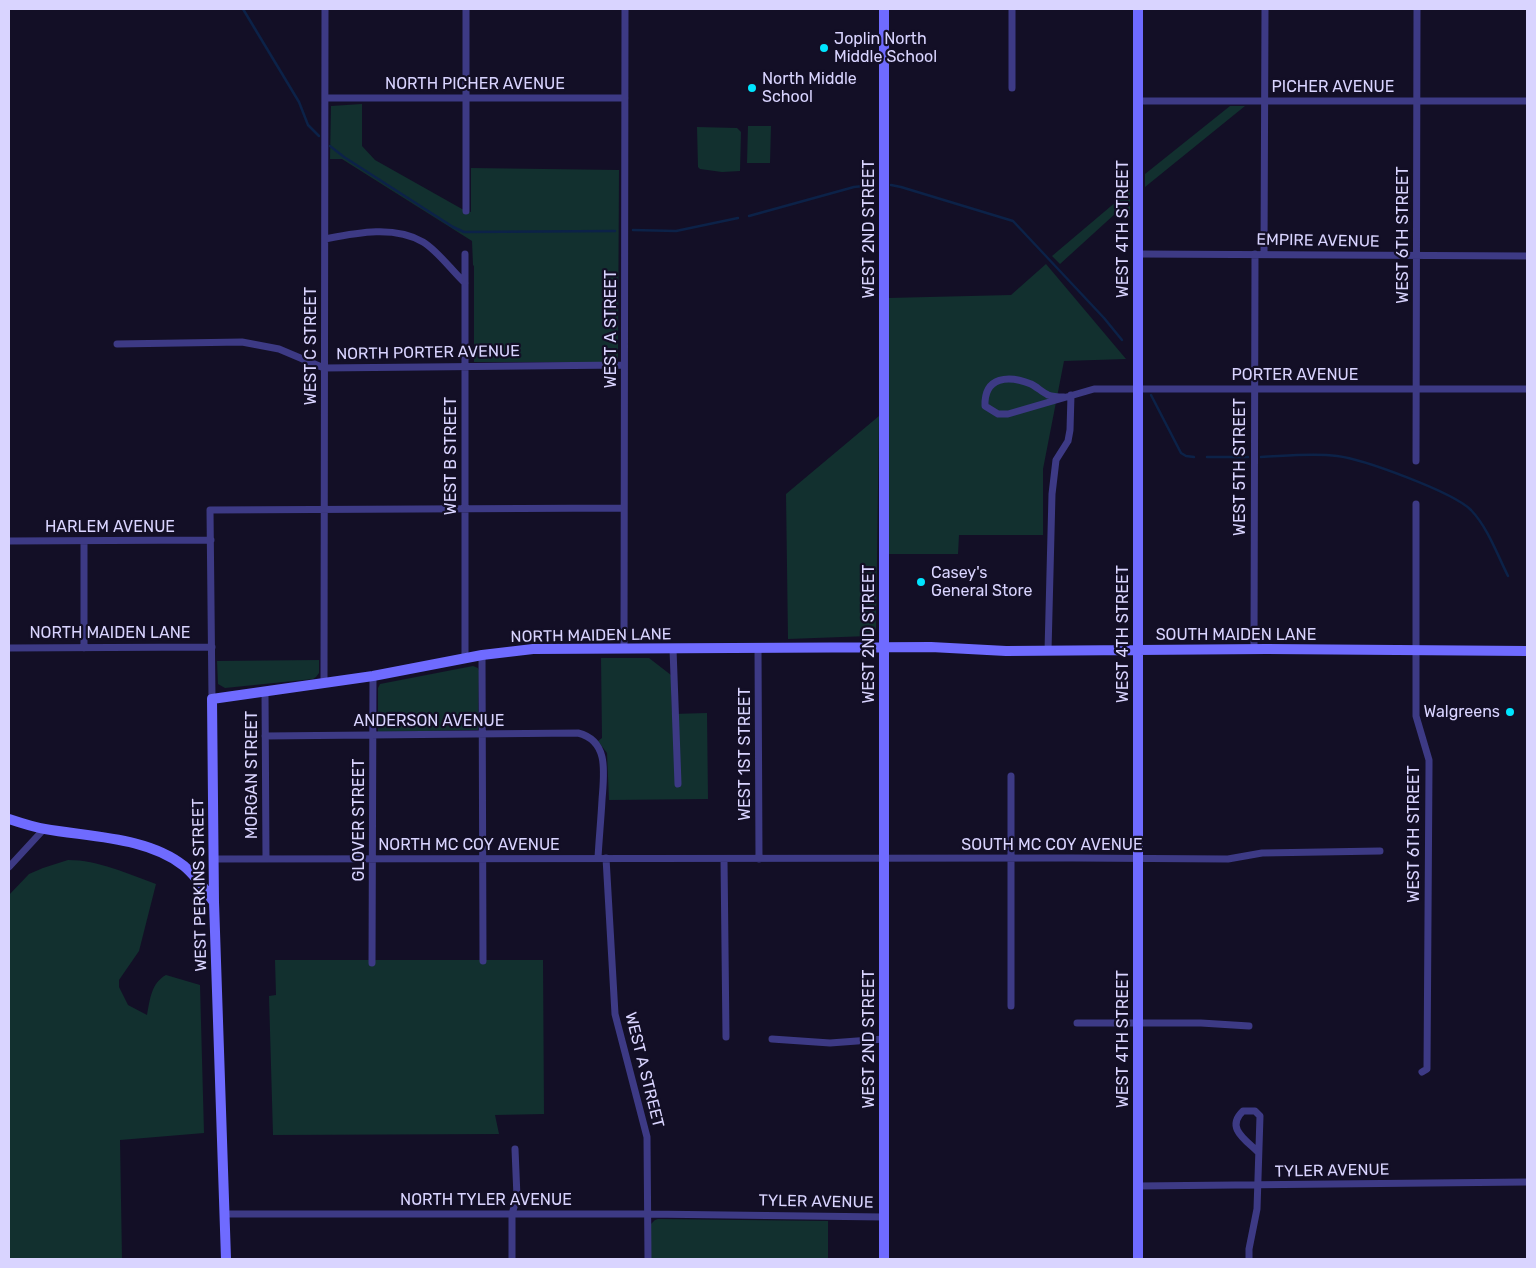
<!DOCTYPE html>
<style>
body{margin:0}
#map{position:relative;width:1536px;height:1268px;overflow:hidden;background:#130f26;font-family:Rubik,sans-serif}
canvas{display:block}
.frame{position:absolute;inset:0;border:10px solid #d9d4ff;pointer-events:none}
</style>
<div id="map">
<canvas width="1536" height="1268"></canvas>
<div class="frame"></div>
</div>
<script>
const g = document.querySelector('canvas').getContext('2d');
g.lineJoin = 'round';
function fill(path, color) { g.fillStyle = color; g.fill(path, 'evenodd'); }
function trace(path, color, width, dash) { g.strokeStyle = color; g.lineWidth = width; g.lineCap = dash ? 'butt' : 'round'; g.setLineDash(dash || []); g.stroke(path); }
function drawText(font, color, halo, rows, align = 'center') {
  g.font = font + ' Rubik,sans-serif'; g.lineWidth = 4.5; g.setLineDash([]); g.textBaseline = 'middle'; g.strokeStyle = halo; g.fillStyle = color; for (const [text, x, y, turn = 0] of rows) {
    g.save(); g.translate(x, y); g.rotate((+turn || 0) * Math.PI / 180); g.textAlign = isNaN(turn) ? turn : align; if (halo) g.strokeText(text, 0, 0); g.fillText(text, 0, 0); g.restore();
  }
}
fill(new Path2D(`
 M 362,104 L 362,146 L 375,160 L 462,209 L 471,212 L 471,168 L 619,170 L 618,359 L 617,361 L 612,362 L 474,362 L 474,266 L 473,265 L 472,241 L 342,159 L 330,159 L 331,106 Z
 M 1230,106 L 1245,106 L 1145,187 L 1145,174 Z
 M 748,126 L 771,126 L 770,163 L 747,163 Z
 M 697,127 L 737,128 L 741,132 L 740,171 L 722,172 L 700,169 L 698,167 Z
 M 1130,190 L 1130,213 L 1116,213 L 1060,264 L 1052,256 Z
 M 1046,264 L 1126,359 L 1064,361 L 1043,469 L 1043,535 L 959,535 L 958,554 L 889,554 L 888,298 L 1011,295 Z
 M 879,416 L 876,632 L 869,636 L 788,639 L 786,494 Z
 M 601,658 L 649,658 L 671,675 L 672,714 L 707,713 L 708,799 L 609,800 L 607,753 L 598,741 L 602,738 Z
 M 319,660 L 319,673 L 316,677 L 313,679 L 225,688 L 218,684 L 217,661 Z
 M 473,666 L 478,668 L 479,671 L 478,730 L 378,732 L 378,688 L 380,684 Z
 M 68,860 C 98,860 128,874 156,884 L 139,951 L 119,980 L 119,987 L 128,1005 L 147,1015 C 150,1000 151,983 166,975 L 200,985 L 204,1133 L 120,1140 L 122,1259 L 9,1259 L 9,895 L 29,874 L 43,868 Z
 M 275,960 L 543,960 L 544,1114 L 495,1115 L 499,1134 L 273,1135 L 269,996 L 276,995 Z
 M 658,1219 L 828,1221 L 828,1259 L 651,1259 L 651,1224 L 655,1220 Z`), '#12302f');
trace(new Path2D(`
 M 243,9 L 299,102 L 308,125 L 319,136
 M 330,146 L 344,157 L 453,227 L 464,232 L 615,231
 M 891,185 L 901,187 L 1013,221 L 1104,318 L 1122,340
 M 749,216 L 854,187 L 873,185
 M 633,230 L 676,231 L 738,218
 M 1151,395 L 1181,453 L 1186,456 L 1194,457
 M 1207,457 L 1248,457
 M 1261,457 C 1285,456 1312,453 1337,456 C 1363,459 1453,492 1471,510 C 1488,528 1497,554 1508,576`), '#0c2248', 2.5);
trace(new Path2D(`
 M 1012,9 L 1012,88
 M 325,98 L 625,98
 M 1138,101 L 1527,101
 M 466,211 L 466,9
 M 325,239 C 356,233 394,225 423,242 C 438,251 452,271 465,283
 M 465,254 L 465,658
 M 1138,254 L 1527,256
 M 1264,254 L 1265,9
 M 117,344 L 242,342 L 279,349 L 324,368 L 624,365
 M 1064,397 C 1059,397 1053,397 1048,395 C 1042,392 1037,387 1031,384 C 1009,375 984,376 985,406 L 998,414 L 1008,414 L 1094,389 L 1527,389
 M 1416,461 L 1417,9
 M 1416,504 L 1416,716 L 1429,760 L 1429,767 L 1427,1069 L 1422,1072
 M 9,541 L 211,540
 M 9,648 L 212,647
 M 84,648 L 84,541
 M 758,648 L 759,859
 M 624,649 L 625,9
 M 673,649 L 678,784
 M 1254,649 L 1255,254
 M 1048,651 L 1052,494 L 1056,460 L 1068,441 L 1070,430 L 1071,395
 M 482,655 L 483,961
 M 324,683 L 325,9
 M 265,691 L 266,859
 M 212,699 L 210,510 L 624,508
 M 265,736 L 578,733 C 590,736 599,744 602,757 C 605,770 603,786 602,800 C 601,819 599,839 598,858
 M 1011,776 L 1011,1006
 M 606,858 L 615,1014 L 647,1137 L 648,1259
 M 214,859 L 1073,858 L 1228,859 L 1262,853 L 1380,851
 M 724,859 L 726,1037
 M 9,867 L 44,829
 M 372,963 L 373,676
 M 1077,1023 L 1201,1023 L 1249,1026
 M 772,1039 L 830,1043 L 884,1039
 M 1138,1186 L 1527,1182
 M 225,1214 L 648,1214 L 884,1217
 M 512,1259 L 512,1214 L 517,1197 L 515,1149
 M 1249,1259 L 1249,1249 L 1257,1209 L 1260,1116 L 1255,1111 L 1243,1111 C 1225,1128 1246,1140 1258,1152`), '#3d3a85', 7);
trace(new Path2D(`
 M 884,9 L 884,1259
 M 9,819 C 21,823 33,827 45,829 C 90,837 148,837 184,866 C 196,876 204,888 213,901
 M 226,1259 L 214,902 L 212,699 L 373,676 L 482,655 L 533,649 L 931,647 L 1006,651 L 1267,649 L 1527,651
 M 1138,1259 L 1138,9`), '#6f6bff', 10);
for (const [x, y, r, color] of [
 [824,48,5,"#00e5ff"],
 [752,88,5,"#00e5ff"],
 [921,582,5,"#00e5ff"],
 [1510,712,5,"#00e5ff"]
]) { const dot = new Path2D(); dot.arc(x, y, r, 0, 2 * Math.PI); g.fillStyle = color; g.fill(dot); trace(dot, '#130f26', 2); }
drawText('16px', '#d9d4ff', '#130f26', [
 ["Joplin North",834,39],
 ["Middle School",834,57],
 ["North Middle",762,79],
 ["School",762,97],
 ["Casey's",931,573],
 ["General Store",931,591],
 ["Walgreens",1500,712,"right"]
], 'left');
drawText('16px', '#d9d4ff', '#130f26', [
 ["NORTH PICHER AVENUE",475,84],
 ["PICHER AVENUE",1333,87],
 ["WEST 2ND STREET",869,229,-90],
 ["WEST 4TH STREET",1123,229,-90],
 ["WEST 6TH STREET",1403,235,-90],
 ["EMPIRE AVENUE",1318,241,1],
 ["WEST A STREET",611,329,-90],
 ["WEST C STREET",311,346,-90],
 ["NORTH PORTER AVENUE",428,353,-1],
 ["PORTER AVENUE",1295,375],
 ["WEST B STREET",451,456,-90],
 ["WEST 5TH STREET",1240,467,-90],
 ["HARLEM AVENUE",110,527],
 ["NORTH MAIDEN LANE",110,633],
 ["WEST 2ND STREET",869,634,-90],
 ["WEST 4TH STREET",1123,634,-90],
 ["SOUTH MAIDEN LANE",1236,635],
 ["NORTH MAIDEN LANE",591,636,-1],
 ["ANDERSON AVENUE",429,721],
 ["WEST 1ST STREET",745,754,-90],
 ["MORGAN STREET",252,775,-90],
 ["GLOVER STREET",359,820,-90],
 ["WEST 6TH STREET",1414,834,-90],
 ["NORTH MC COY AVENUE",469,845],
 ["SOUTH MC COY AVENUE",1052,845],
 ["WEST PERKINS STREET",200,885,-91],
 ["WEST 2ND STREET",869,1039,-90],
 ["WEST 4TH STREET",1123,1039,-90],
 ["WEST A STREET",644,1070,76],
 ["TYLER AVENUE",1332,1171,-1],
 ["NORTH TYLER AVENUE",486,1200],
 ["TYLER AVENUE",816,1202,1]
]);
</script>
